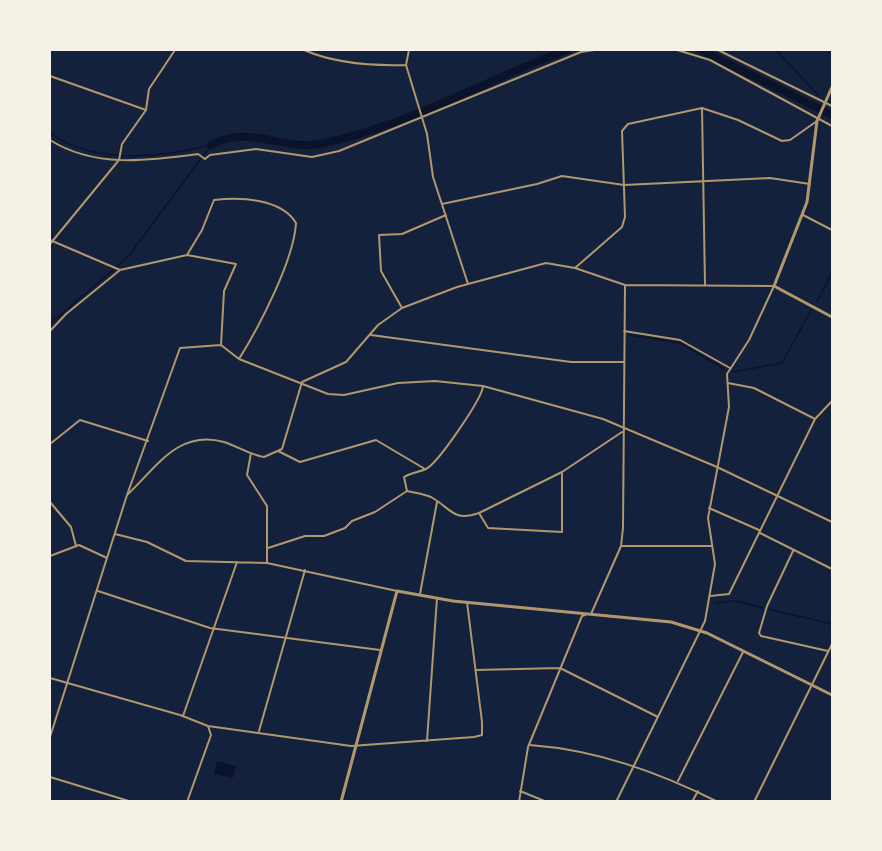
<!DOCTYPE html>
<style>
body{margin:0}
#map{position:relative;width:882px;height:851px;overflow:hidden;background:#14213d;font-family:Rubik,sans-serif}
canvas{display:block}
.frame{position:absolute;inset:0;border:51px solid #f6f1e7;pointer-events:none}
</style>
<div id="map">
<canvas width="882" height="851"></canvas>
<div class="frame"></div>
</div>
<script>
const g = document.querySelector('canvas').getContext('2d');
g.lineJoin = 'round';
function fill(path, color) { g.fillStyle = color; g.fill(path, 'evenodd'); }
function trace(path, color, width, dash) { g.strokeStyle = color; g.lineWidth = width; g.lineCap = dash ? 'butt' : 'round'; g.setLineDash(dash || []); g.stroke(path); }
fill(new Path2D(`
 M 217,761 L 236,766 L 233,778 L 214,774 Z`), '#0b132b');
trace(new Path2D(`
 M 776,50 L 818,95
 M 50,133 C 95,165 159,158 211,145
 M 817,301 L 832,273
 M 50,324 L 128,257 L 211,145
 M 629,335 L 680,343 L 724,369
 M 732,372 L 782,363 L 811,310
 M 715,603 L 735,601 L 763,608
 M 768,609 L 832,624`), '#0b132b', 1.5);
trace(new Path2D(`
 M 701,50 L 832,115
 M 211,145 C 247,124 286,151 319,144 C 406,127 485,80 567,50`), '#0b132b', 8);
trace(new Path2D(`
 M 304,50 C 334,63 373,66 406,65
 M 409,50 L 406,65 L 427,134 L 433,177 L 468,284
 M 677,50 L 710,60 L 832,126
 M 718,50 L 832,106
 M 50,76 L 146,110
 M 702,108 L 705,285
 M 50,140 C 94,168 147,161 198,154 L 205,159 L 210,155 L 256,149 L 312,157 L 339,151 L 581,52 L 594,50
 M 442,204 L 537,184 L 562,176 L 624,185 L 770,178 L 810,184
 M 803,215 L 832,230
 M 50,240 L 120,270
 M 50,244 L 119,160 L 122,144 L 146,110 L 149,89 L 175,50
 M 187,255 L 202,230 L 214,200 C 239,197 281,198 296,223 C 294,260 259,327 239,359
 M 575,268 L 622,227 L 625,217 L 622,131 L 628,124 L 702,108 L 738,120 L 782,141 L 790,140 L 817,121
 M 402,308 L 381,271 L 379,235 L 402,234 L 446,215
 M 50,331 L 66,314 L 120,270 L 187,255 L 236,264 L 224,291 L 221,345 L 239,359 L 328,394 L 344,395 L 398,383 L 435,381 L 483,386 L 603,419 L 717,467 L 832,522
 M 624,331 L 680,340 L 730,368
 M 371,335 L 571,362 L 624,362
 M 728,383 L 754,388 L 815,419
 M 50,444 L 80,420 L 148,441
 M 278,451 L 300,462 L 376,440 L 425,469
 M 251,453 L 247,475 L 267,506 L 267,563
 M 407,491 L 404,477 C 411,473 419,472 426,469 C 438,463 482,399 483,386
 M 127,495 C 156,468 178,429 224,442 C 237,446 250,455 264,457 L 282,449 L 302,382 L 346,362 L 378,325 L 402,308 L 457,287 L 546,263 L 575,268 L 625,285 L 774,286 L 749,340 L 727,374 L 729,407 L 708,518 L 715,564 L 705,621 L 616,802
 M 50,502 L 71,527 L 76,546
 M 709,508 L 759,530
 M 479,513 L 488,528 L 562,532 L 562,473
 M 760,533 L 832,569
 M 115,534 L 147,542 L 186,561 L 267,563 L 397,591
 M 622,546 L 712,546
 M 268,548 L 305,536 L 324,536 L 345,528 L 352,521 L 375,512 L 407,491 C 415,493 424,494 431,497 C 452,509 453,522 479,513 L 562,472 L 622,432
 M 793,551 L 767,606 L 759,633 L 761,636 L 828,651
 M 50,556 L 79,545 L 107,558
 M 98,591 L 210,628 L 380,650
 M 420,594 L 437,502
 M 710,596 L 729,594 L 815,419 L 832,401
 M 591,614 L 621,546 L 623,528 L 625,285
 M 476,670 L 560,668 L 658,717
 M 50,678 L 180,715 L 208,726 L 351,746 L 474,737 L 482,735 L 482,722 L 467,602
 M 183,716 L 237,562
 M 259,731 L 305,570
 M 50,737 L 127,495 L 180,348 L 221,345
 M 427,741 L 437,598
 M 530,745 C 597,750 658,772 718,802
 M 50,777 L 132,802
 M 678,781 L 743,652
 M 520,791 L 547,802
 M 187,802 L 211,735 L 208,726
 M 519,802 L 528,747 L 582,616 L 585,615
 M 692,802 L 698,791
 M 754,802 L 832,644`), '#b1986c', 2);
trace(new Path2D(`
 M 832,87 L 817,121 L 807,202 L 774,286 L 832,317
 M 341,802 L 397,591 L 453,601 L 671,622 L 707,633 L 832,695`), '#b1986c', 3);
</script>
